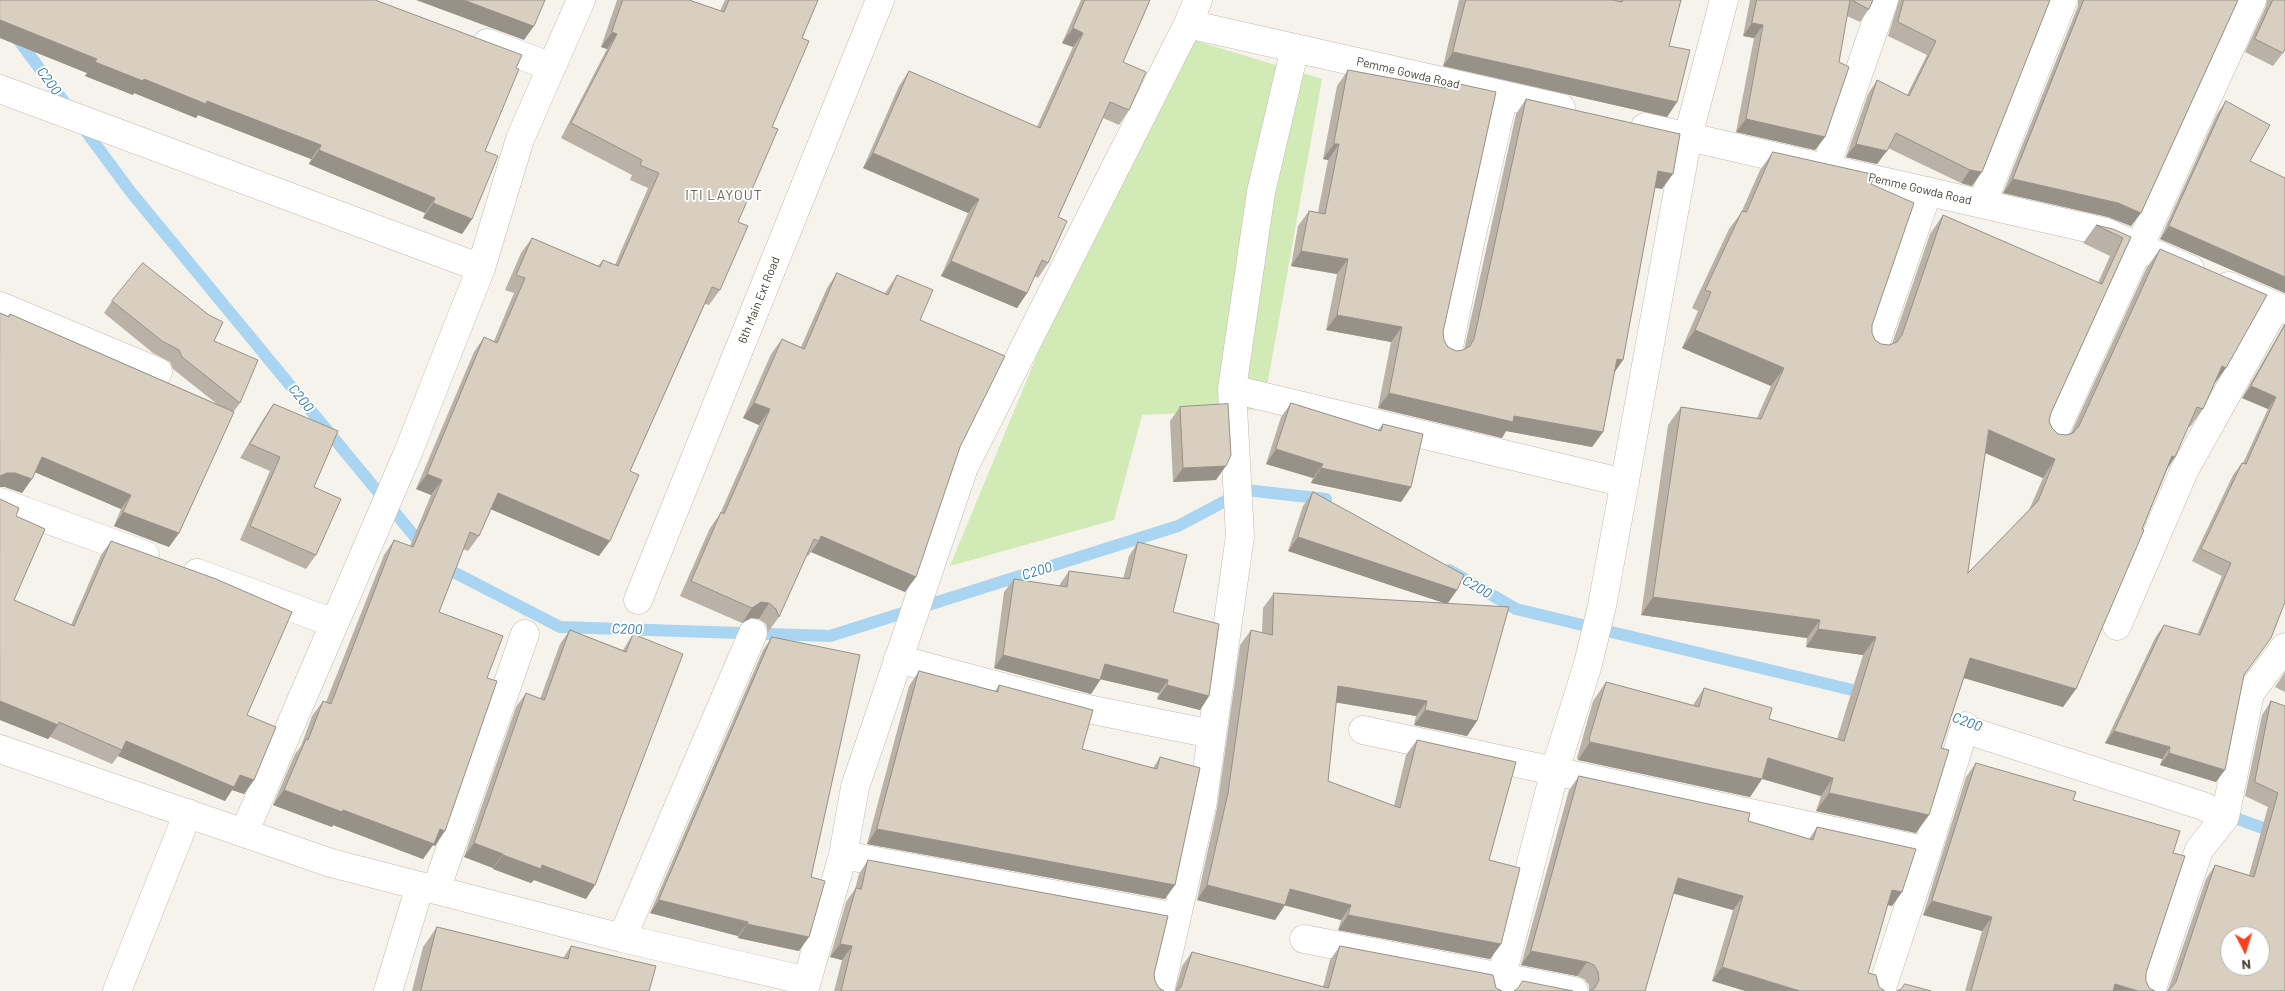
<!DOCTYPE html>
<style>
body{margin:0}
#map{position:relative;width:2285px;height:991px;overflow:hidden;background:#f6f3ec;font-family:Barlow,sans-serif}
canvas{display:block}
.north{position:absolute;left:2220px;top:926px;width:50px;height:50px;box-sizing:border-box;background:#fff;border:1px solid #b7b4b0;border-radius:50%;rotate:175deg;font-size:14px;font-weight:700;line-height:20px;text-align:center;color:#4b4439}
.north::after{content:'';display:block;margin:auto;width:18px;height:22px;background:#fc3f1d;clip-path:polygon(50% 0,100% 100%,50% 72%,0 100%)}
</style>
<div id="map">
<canvas width="2285" height="991"></canvas>
<div class="north">N</div>
</div>
<script>
const g = document.querySelector('canvas').getContext('2d');
g.lineJoin = 'round';
function fill(path, color) { g.fillStyle = color; g.fill(path, 'evenodd'); }
function trace(path, color, width, dash) { g.strokeStyle = color; g.lineWidth = width; g.lineCap = dash ? 'butt' : 'round'; g.setLineDash(dash || []); g.stroke(path); }
function drawText(font, color, halo, rows, align = 'center') {
  g.font = font + ' Barlow,sans-serif'; g.lineWidth = 4; g.setLineDash([]); g.textBaseline = 'middle'; g.strokeStyle = halo; g.fillStyle = color; for (const [text, x, y, turn = 0] of rows) {
    g.save(); g.translate(x, y); g.rotate((+turn || 0) * Math.PI / 180); g.textAlign = isNaN(turn) ? turn : align; if (halo) g.strokeText(text, 0, 0); g.fillText(text, 0, 0); g.restore();
  }
}
fill(new Path2D(`
 M 1170,33 L 1322,79 L 1263,409 L 1142,415 L 1114,520 L 950,566 Z`), '#d2eab5');
trace(new Path2D(`
 M 0,15 L 130,191 L 425,549
 M 440,565 L 560,627 L 830,636 L 1178,526 L 1246,490 L 1326,499
 M 1449,570 L 1516,609 L 1869,694
 M 2224,814 L 2285,836`), '#a9d4f2', 12);
const minor = new Path2D(`
 M 1198,0 L 1188,24 L 1561,108
 M 487,43 L 552,67
 M 0,89 L 481,268
 M 1645,127 L 2105,232 L 2190,269
 M 1826,167 L 1884,0
 M 1982,204 L 2063,0
 M 2229,286 L 2285,310
 M 0,306 L 158,372
 M 1874,348 L 1928,191
 M 1448,351 L 1470,243 L 1504,95
 M 1232,389 L 1625,483
 M 2052,438 L 2252,0
 M 0,502 L 145,555
 M 197,573 L 334,623
 M 638,600 L 880,0
 M 2117,626 L 2185,469 L 2276,306
 M 898,659 L 1073,706 L 1212,734
 M 1964,729 L 2203,806 L 2225,817
 M 1363,730 L 1927,851
 M 0,749 L 331,863 L 622,938 L 807,981
 M 244,833 L 407,455 L 481,268 L 520,139 L 581,0
 M 843,855 L 1176,917
 M 436,890 L 525,634
 M 622,938 L 753,633
 M 1304,939 L 1574,991
 M 117,991 L 188,813
 M 388,991 L 420,886
 M 804,991 L 843,855 L 855,787 L 964,467 L 1188,24
 M 1160,991 L 1202,806 L 1240,536 L 1232,389 L 1261,192 L 1295,48
 M 1498,991 L 1555,770 L 1588,664 L 1602,606 L 1688,136 L 1724,0
 M 1881,991 L 1927,851 L 1965,726
 M 2151,991 L 2199,850 L 2225,817 L 2250,693 L 2285,647`);
trace(minor, '#c2bbae', 29);
trace(minor, '#fff', 28);
fill(new Path2D(`
 M 0,0 L 516,68 L 485,151 L 472,219 L 462,234 L 423,218 L 425,213 L 309,164 L 311,159 L 198,115 L 196,118 L 134,93 L 133,95 L 85,76 L 87,73 L 0,38 Z
 M 617,0 L 689,0 L 720,11 L 725,0 L 818,0 L 802,38 L 772,127 L 738,222 L 720,290 L 709,305 L 705,304 L 630,471 L 599,556 L 491,509 L 479,536 L 468,551 L 463,549 L 439,612 L 487,678 L 435,846 L 433,845 L 423,859 L 333,825 L 332,827 L 273,805 L 295,754 L 301,746 L 312,716 L 323,701 L 326,702 L 384,555 L 394,540 L 410,546 L 431,495 L 416,489 L 474,352 L 484,337 L 494,341 L 514,293 L 505,290 L 521,253 L 532,238 L 598,266 L 603,260 L 615,265 L 648,188 L 630,180 L 632,175 L 561,138 L 607,49 L 601,47 Z
 M 1081,0 L 1150,0 L 1123,62 L 1129,110 L 1119,125 L 1103,118 L 1058,217 L 1048,263 L 1038,278 L 1034,276 L 1027,293 L 1017,308 L 941,276 L 968,213 L 863,168 L 899,86 L 909,71 L 1037,127 L 1073,47 L 1062,43 Z
 M 1459,0 L 1612,0 L 1616,1 L 1616,0 L 1681,0 L 1669,46 L 1677,102 L 1667,117 L 1443,66 Z
 M 1750,0 L 1873,0 L 1869,9 L 1860,22 L 1847,16 L 1825,137 L 1815,150 L 1736,132 L 1754,38 L 1743,36 Z
 M 1899,0 L 2050,0 L 1972,186 L 1961,183 L 1888,148 L 1877,164 L 1846,157 L 1868,94 L 1877,80 L 1907,95 L 1927,55 L 1888,36 Z
 M 2078,0 L 2238,0 L 2141,213 L 2131,226 L 2108,217 L 2003,193 L 2078,6 Z
 M 2267,0 L 2285,0 L 2283,53 L 2273,66 L 2245,52 L 2266,6 Z
 M 1348,70 L 1442,88 L 1446,81 L 1443,332 L 1444,340 L 1448,347 L 1456,351 L 1464,350 L 1516,114 L 1526,99 L 1662,189 L 1655,188 L 1623,360 L 1614,372 L 1603,432 L 1592,447 L 1506,431 L 1502,438 L 1378,408 L 1391,342 L 1326,330 L 1337,274 L 1291,266 L 1298,226 L 1309,211 L 1318,212 L 1328,160 L 1323,159 L 1337,86 Z
 M 2226,101 L 2250,161 L 2285,178 L 2285,293 L 2160,239 L 2217,114 Z
 M 1773,152 L 1871,184 L 1872,333 L 1875,340 L 1881,344 L 1889,345 L 1892,344 L 1930,234 L 1943,215 L 2098,283 L 2110,256 L 2083,243 L 2096,225 L 2131,237 L 2051,413 L 2049,421 L 2052,428 L 2058,434 L 2066,435 L 2071,433 L 2147,267 L 2160,249 L 2214,386 L 2203,409 L 2190,427 L 2188,427 L 2167,470 L 2076,689 L 2063,707 L 1964,678 L 1941,748 L 1916,833 L 1816,811 L 1821,796 L 1762,779 L 1750,797 L 1578,760 L 1577,758 L 1593,701 L 1606,682 L 1693,705 L 1704,688 L 1769,719 L 1837,739 L 1863,655 L 1806,647 L 1807,638 L 1641,615 L 1668,425 L 1681,407 L 1757,418 L 1771,386 L 1682,348 L 1698,311 L 1692,308 L 1729,229 L 1741,213 L 1760,170 ZM 1985,453 L 2043,478 L 2029,510 L 1968,573 Z
 M 837,273 L 885,293 L 897,275 L 920,320 L 960,447 L 905,592 L 811,552 L 808,556 L 806,555 L 779,617 L 768,632 L 766,624 L 759,619 L 751,618 L 742,623 L 680,596 L 710,528 L 720,514 L 759,425 L 743,418 L 771,354 L 782,339 L 801,347 L 827,288 Z
 M 112,301 L 214,341 L 240,403 L 234,411 L 179,533 L 169,547 L 114,526 L 121,509 L 35,472 L 22,493 L 5,487 L 0,487 L 0,313 L 8,316 L 10,314 L 217,404 L 173,369 L 170,362 L 153,353 L 104,313 Z
 M 2285,323 L 2285,602 L 2244,675 L 2216,782 L 2160,765 L 2162,759 L 2105,743 L 2155,638 L 2164,625 L 2197,635 L 2222,576 L 2192,561 L 2233,475 L 2242,463 L 2243,463 L 2268,409 L 2242,398 Z
 M 1291,403 L 1378,430 L 1383,424 L 1411,487 L 1401,502 L 1311,483 L 1313,478 L 1266,464 L 1281,417 Z
 M 274,404 L 314,487 L 316,555 L 306,569 L 240,540 L 270,471 L 240,458 L 264,418 Z
 M 1180,407 L 1216,480 L 1173,482 L 1170,421 Z
 M 1313,492 L 1457,590 L 1448,603 L 1477,721 L 1467,736 L 1414,725 L 1416,716 L 1336,702 L 1328,781 L 1394,806 L 1406,755 L 1417,740 L 1489,860 L 1501,944 L 1490,959 L 1338,930 L 1341,920 L 1285,905 L 1275,920 L 1197,900 L 1217,808 L 1240,645 L 1251,630 L 1262,633 L 1263,608 L 1274,593 L 1444,603 L 1288,551 L 1303,506 Z
 M 16,516 L 14,600 L 71,625 L 101,555 L 111,541 L 247,715 L 254,780 L 244,794 L 232,790 L 225,801 L 118,756 L 112,764 L 50,737 L 48,739 L 0,720 Z
 M 1138,542 L 1173,612 L 1209,696 L 1200,710 L 1157,699 L 1159,693 L 1101,679 L 1091,694 L 994,668 L 1004,592 L 1014,579 L 1059,586 L 1060,584 L 1069,571 L 1123,579 L 1129,556 Z
 M 570,630 L 623,650 L 633,634 L 586,899 L 534,880 L 531,883 L 493,869 L 493,868 L 464,857 L 516,707 L 526,693 L 540,699 L 560,644 Z
 M 772,637 L 811,877 L 799,951 L 738,938 L 738,936 L 650,913 L 763,650 Z
 M 919,671 L 995,691 L 999,685 L 1082,749 L 1153,768 L 1160,757 L 1165,899 L 867,844 L 909,686 Z
 M 2285,672 L 2285,692 L 2275,687 Z
 M 2271,701 L 2285,706 L 2285,991 L 2168,990 L 2206,879 L 2215,865 L 2249,875 L 2268,807 L 2245,796 L 2262,715 Z
 M 1976,763 L 2073,800 L 2173,853 L 2146,973 L 2146,981 L 2149,988 L 2138,991 L 1965,991 L 1982,931 L 1923,915 L 1966,777 Z
 M 1579,776 L 1748,821 L 1809,839 L 1817,827 L 1902,892 L 1892,906 L 1888,905 L 1712,981 L 1733,910 L 1673,893 L 1645,991 L 1589,991 L 1589,985 L 1584,979 L 1577,976 L 1521,965 L 1569,790 Z
 M 868,860 L 1154,974 L 1155,981 L 1159,988 L 1164,991 L 834,991 L 842,960 L 830,957 L 846,902 L 855,889 L 859,874 Z
 M 437,927 L 563,958 L 571,946 L 649,991 L 412,991 L 423,947 Z
 M 1340,946 L 1496,988 L 1502,991 L 1175,991 L 1182,966 L 1192,952 L 1323,987 L 1330,960 Z`), '#bab2a6');
fill(new Path2D(`
 M 416,0 L 464,0 L 534,26 L 524,40 Z
 M 0,20 L 97,59 L 87,73 L 0,38 Z
 M 1752,23 L 1763,25 L 1754,38 L 1743,36 Z
 M 1073,28 L 1083,33 L 1073,47 L 1062,43 Z
 M 612,32 L 617,34 L 607,49 L 601,47 Z
 M 1453,52 L 1677,102 L 1667,117 L 1443,66 Z
 M 95,62 L 207,101 L 321,145 L 311,159 L 198,115 L 196,118 L 134,93 L 133,95 L 85,76 Z
 M 1746,119 L 1825,137 L 1815,150 L 1736,132 Z
 M 1334,144 L 1339,144 L 1328,160 L 1323,159 Z
 M 1856,144 L 1887,151 L 1877,164 L 1846,157 Z
 M 319,150 L 435,198 L 425,213 L 309,164 Z
 M 873,153 L 979,199 L 968,213 L 863,168 Z
 M 1970,170 L 1982,172 L 1972,186 L 1961,183 Z
 M 1658,171 L 1673,174 L 1662,189 L 1647,186 Z
 M 2013,179 L 2118,203 L 2141,213 L 2131,226 L 2108,217 L 2003,193 Z
 M 433,203 L 472,219 L 462,234 L 423,218 Z
 M 2169,226 L 2285,277 L 2285,293 L 2160,239 Z
 M 1301,251 L 1348,259 L 1337,274 L 1291,266 Z
 M 951,261 L 1027,293 L 1017,308 L 941,276 Z
 M 1337,315 L 1402,327 L 1391,342 L 1326,330 Z
 M 1695,330 L 1784,368 L 1771,386 L 1682,348 Z
 M 1617,359 L 1623,360 L 1612,376 Z
 M 2222,366 L 2226,368 L 2213,386 Z
 M 2251,386 L 2276,397 L 2268,409 L 2242,398 Z
 M 1389,393 L 1514,416 L 1603,432 L 1592,447 L 1506,431 L 1502,438 L 1378,408 Z
 M 754,403 L 770,409 L 759,425 L 743,418 Z
 M 1989,430 L 2055,459 L 2043,478 L 1976,449 Z
 M 1276,449 L 1323,464 L 1313,478 L 1266,464 Z
 M 2172,456 L 2175,457 L 2163,475 Z
 M 42,457 L 131,495 L 121,509 L 32,471 Z
 M 1226,466 L 1216,480 L 1173,482 L 1183,468 Z
 M 1321,468 L 1411,487 L 1401,502 L 1311,483 Z
 M 7,473 L 15,473 L 32,479 L 22,493 L 5,487 L 0,487 L 0,476 Z
 M 427,474 L 442,480 L 431,495 L 416,489 Z
 M 498,493 L 610,541 L 599,556 L 488,508 Z
 M 123,512 L 179,533 L 169,547 L 114,526 Z
 M 821,536 L 916,577 L 905,592 L 811,552 L 819,541 Z
 M 1298,537 L 1457,590 L 1447,604 L 1288,551 Z
 M 1653,597 L 1820,620 L 1807,638 L 1641,615 Z
 M 761,602 L 769,603 L 759,619 L 751,618 L 742,623 L 752,608 Z
 M 1818,629 L 1876,637 L 1863,655 L 1806,647 Z
 M 1003,655 L 1100,680 L 1091,694 L 994,668 Z
 M 1970,658 L 2076,689 L 2063,707 L 1957,676 Z
 M 1105,664 L 1168,680 L 1159,693 L 1095,678 Z
 M 1167,685 L 1209,696 L 1200,710 L 1157,699 Z
 M 1338,686 L 1427,701 L 1416,716 L 1327,701 Z
 M 0,701 L 58,725 L 48,739 L 0,720 Z
 M 1425,710 L 1477,721 L 1467,736 L 1414,725 Z
 M 2114,731 L 2170,747 L 2162,759 L 2105,743 Z
 M 126,741 L 240,775 L 254,780 L 244,794 L 232,790 L 225,801 L 118,756 L 122,750 Z
 M 1590,742 L 1762,779 L 1750,797 L 1578,760 Z
 M 2169,753 L 2225,770 L 2216,782 L 2160,765 Z
 M 1768,758 L 1833,778 L 1821,796 L 1756,777 Z
 M 284,790 L 343,810 L 440,829 L 445,831 L 435,846 L 433,845 L 423,859 L 333,825 L 332,827 L 273,805 Z
 M 1829,793 L 1929,815 L 1916,833 L 1816,811 Z
 M 877,829 L 1175,885 L 1165,899 L 867,844 Z
 M 474,843 L 503,854 L 493,868 L 464,857 Z
 M 503,855 L 542,865 L 595,885 L 586,899 L 534,880 L 531,883 L 493,869 Z
 M 1678,878 L 1743,896 L 1733,910 L 1668,892 Z
 M 1207,885 L 1285,905 L 1275,920 L 1197,900 Z
 M 1290,889 L 1351,905 L 1341,920 L 1279,904 Z
 M 1892,890 L 1902,892 L 1892,906 L 1883,904 Z
 M 659,900 L 748,922 L 738,936 L 650,913 Z
 M 1932,901 L 1992,917 L 1982,931 L 1923,915 Z
 M 1348,915 L 1501,944 L 1490,959 L 1338,930 Z
 M 747,924 L 809,937 L 799,951 L 738,938 Z
 M 840,944 L 852,946 L 842,960 L 830,957 Z
 M 1531,951 L 1587,962 L 1577,976 L 1521,965 Z
 M 1722,967 L 1800,991 L 1745,991 L 1712,981 Z
 M 2115,984 L 2138,991 L 2110,991 Z`), '#979187');
const building = new Path2D(`
 M 0,0 L 375,0 L 522,55 L 516,68 L 519,69 L 485,151 L 498,156 L 472,219 L 433,203 L 435,198 L 319,150 L 321,145 L 207,101 L 206,104 L 144,79 L 143,81 L 95,62 L 97,59 L 0,20 Z
 M 464,0 L 545,0 L 534,26 Z
 M 623,0 L 689,0 L 724,12 L 729,0 L 818,0 L 802,38 L 809,41 L 772,127 L 778,129 L 738,222 L 748,226 L 720,290 L 712,287 L 630,471 L 639,475 L 610,541 L 498,493 L 479,536 L 470,532 L 439,612 L 503,636 L 487,678 L 497,681 L 445,831 L 440,829 L 434,844 L 343,810 L 342,812 L 284,790 L 306,739 L 308,740 L 323,701 L 331,704 L 394,540 L 413,547 L 442,480 L 427,474 L 484,337 L 497,343 L 525,278 L 516,275 L 532,238 L 600,267 L 603,260 L 618,266 L 659,173 L 640,165 L 642,160 L 571,123 L 617,34 L 612,32 Z
 M 1085,0 L 1150,0 L 1123,62 L 1146,72 L 1129,110 L 1110,102 L 1058,217 L 1067,221 L 1048,263 L 1042,260 L 1027,293 L 951,261 L 979,199 L 873,153 L 909,71 L 1040,128 L 1083,33 L 1073,28 Z
 M 1466,0 L 1612,0 L 1622,2 L 1623,0 L 1681,0 L 1669,46 L 1690,50 L 1677,102 L 1453,52 Z
 M 1757,0 L 1850,0 L 1839,62 L 1849,67 L 1825,137 L 1746,119 L 1763,25 L 1752,23 Z
 M 1852,0 L 1873,0 L 1869,9 Z
 M 1904,0 L 2050,0 L 1982,172 L 1970,170 L 1896,133 L 1887,151 L 1856,144 L 1877,80 L 1909,96 L 1936,41 L 1898,22 Z
 M 2084,0 L 2238,0 L 2141,213 L 2118,203 L 2013,179 Z
 M 2273,0 L 2285,0 L 2285,49 L 2283,53 L 2255,39 Z
 M 1348,70 L 1445,88 L 1446,81 L 1496,92 L 1443,332 L 1444,340 L 1448,347 L 1456,351 L 1463,350 L 1470,346 L 1474,339 L 1526,99 L 1680,134 L 1673,174 L 1658,171 L 1623,360 L 1617,359 L 1603,432 L 1514,416 L 1513,422 L 1389,393 L 1402,327 L 1337,315 L 1348,259 L 1301,251 L 1309,211 L 1325,214 L 1339,144 L 1334,144 Z
 M 2226,101 L 2270,125 L 2250,161 L 2285,178 L 2285,277 L 2169,226 Z
 M 1773,152 L 1876,175 L 1871,184 L 1914,203 L 1872,325 L 1872,333 L 1875,340 L 1881,344 L 1889,345 L 1897,342 L 1902,335 L 1943,215 L 2102,284 L 2123,238 L 2096,225 L 2113,229 L 2131,237 L 2051,413 L 2049,421 L 2052,428 L 2058,434 L 2066,435 L 2073,433 L 2079,426 L 2160,249 L 2267,295 L 2226,368 L 2222,366 L 2203,409 L 2197,407 L 2175,457 L 2172,456 L 2142,529 L 2144,530 L 2076,689 L 1970,658 L 1941,748 L 1949,750 L 1929,815 L 1829,793 L 1833,778 L 1768,758 L 1762,779 L 1590,742 L 1589,739 L 1606,682 L 1699,707 L 1704,688 L 1772,708 L 1769,719 L 1844,741 L 1876,637 L 1818,629 L 1820,620 L 1653,597 L 1681,407 L 1761,419 L 1784,368 L 1695,330 L 1711,292 L 1705,290 L 1742,211 L 1746,212 ZM 1989,430 L 2055,459 L 2038,501 L 1968,573 Z
 M 143,263 L 209,315 L 223,322 L 214,341 L 258,360 L 240,403 L 182,357 L 179,350 L 162,341 L 112,301 Z
 M 837,273 L 888,295 L 897,275 L 933,290 L 920,320 L 1005,356 L 960,447 L 916,577 L 821,536 L 819,541 L 814,539 L 779,617 L 776,609 L 769,603 L 761,602 L 752,608 L 691,581 L 721,512 L 724,514 L 770,409 L 754,403 L 782,339 L 804,349 Z
 M 0,313 L 9,317 L 10,314 L 234,412 L 179,533 L 123,512 L 131,495 L 42,457 L 32,479 L 15,473 L 7,473 L 0,476 Z
 M 2285,325 L 2285,602 L 2271,638 L 2244,675 L 2225,770 L 2169,753 L 2170,747 L 2114,731 L 2164,625 L 2200,635 L 2231,563 L 2201,549 L 2242,463 L 2246,464 L 2276,397 L 2251,386 Z
 M 1291,403 L 1381,431 L 1383,424 L 1423,434 L 1411,487 L 1321,468 L 1323,464 L 1276,449 Z
 M 274,404 L 338,431 L 314,487 L 341,499 L 316,555 L 250,526 L 280,457 L 250,444 Z
 M 1228,404 L 1231,455 L 1226,466 L 1183,468 L 1180,407 Z
 M 1313,492 L 1464,575 L 1457,590 L 1298,537 Z
 M 0,499 L 19,508 L 16,516 L 45,529 L 14,600 L 74,626 L 111,541 L 216,579 L 292,612 L 247,715 L 276,727 L 254,780 L 240,775 L 234,787 L 126,741 L 122,750 L 59,722 L 58,725 L 0,701 Z
 M 1138,542 L 1187,555 L 1173,612 L 1219,624 L 1209,696 L 1167,685 L 1168,680 L 1105,664 L 1100,680 L 1003,655 L 1014,579 L 1067,587 L 1069,571 L 1129,579 Z
 M 1274,593 L 1509,607 L 1477,721 L 1425,710 L 1427,701 L 1338,686 L 1328,781 L 1400,808 L 1417,740 L 1516,762 L 1489,860 L 1520,868 L 1501,944 L 1348,915 L 1351,905 L 1290,889 L 1285,905 L 1207,885 L 1228,793 L 1251,630 L 1272,635 Z
 M 570,630 L 626,652 L 633,634 L 683,654 L 595,885 L 542,865 L 541,869 L 503,855 L 503,854 L 474,843 L 526,693 L 544,700 Z
 M 772,637 L 860,655 L 811,877 L 825,881 L 809,937 L 747,924 L 748,922 L 659,900 Z
 M 919,671 L 998,692 L 999,685 L 1093,710 L 1082,749 L 1157,769 L 1160,757 L 1200,768 L 1175,885 L 877,829 Z
 M 2271,701 L 2285,706 L 2285,991 L 2167,991 L 2171,988 L 2176,982 L 2215,865 L 2254,877 L 2278,793 L 2255,782 ZM 2230,936 L 2260,936 L 2260,966 L 2230,966 Z
 M 1976,763 L 2076,792 L 2073,800 L 2180,831 L 2173,853 L 2185,856 L 2146,973 L 2146,981 L 2149,988 L 2155,991 L 2138,991 L 2115,984 L 2113,991 L 1971,991 L 1992,917 L 1932,901 Z
 M 1579,776 L 1750,813 L 1748,821 L 1813,840 L 1817,827 L 1916,849 L 1902,892 L 1892,890 L 1868,973 L 1876,975 L 1879,987 L 1885,991 L 1800,991 L 1722,967 L 1743,896 L 1678,878 L 1645,991 L 1590,991 L 1595,988 L 1599,980 L 1598,972 L 1594,965 L 1587,962 L 1531,951 Z
 M 868,860 L 1168,916 L 1154,974 L 1155,981 L 1159,988 L 1164,991 L 841,991 L 852,946 L 840,944 L 856,888 L 861,889 Z
 M 437,927 L 568,959 L 571,946 L 656,966 L 649,991 L 421,991 Z
 M 1340,946 L 1493,975 L 1496,988 L 1502,991 L 1176,991 L 1181,987 L 1192,952 L 1328,988 Z
 M 1523,981 L 1573,991 L 1514,991 L 1518,988 Z
 M 1905,984 L 1931,991 L 1897,991 L 1901,989 Z`);
fill(building, '#d8cfc1');
trace(building, '#979187', 1);
drawText('12px', '#4b4439', '#fff', [
 ["Pemme Gowda Road",1408,73,13],
 ["Pemme Gowda Road",1920,189,13],
 ["6th Main Ext Road",759,300,-68]
]);
drawText('italic 14px', '#2e7ab2', '#fff', [
 ["C200",49,81,54],
 ["C200",301,398,51],
 ["C200",1037,571,-17],
 ["C200",1477,587,30],
 ["C200",627,629,2],
 ["C200",1967,722,20]
]);
g.letterSpacing = '1px';
drawText('14px', '#6e6250', '#fff', [
 ["ITI LAYOUT",724,195]
]);
g.letterSpacing = '0px';
</script>
